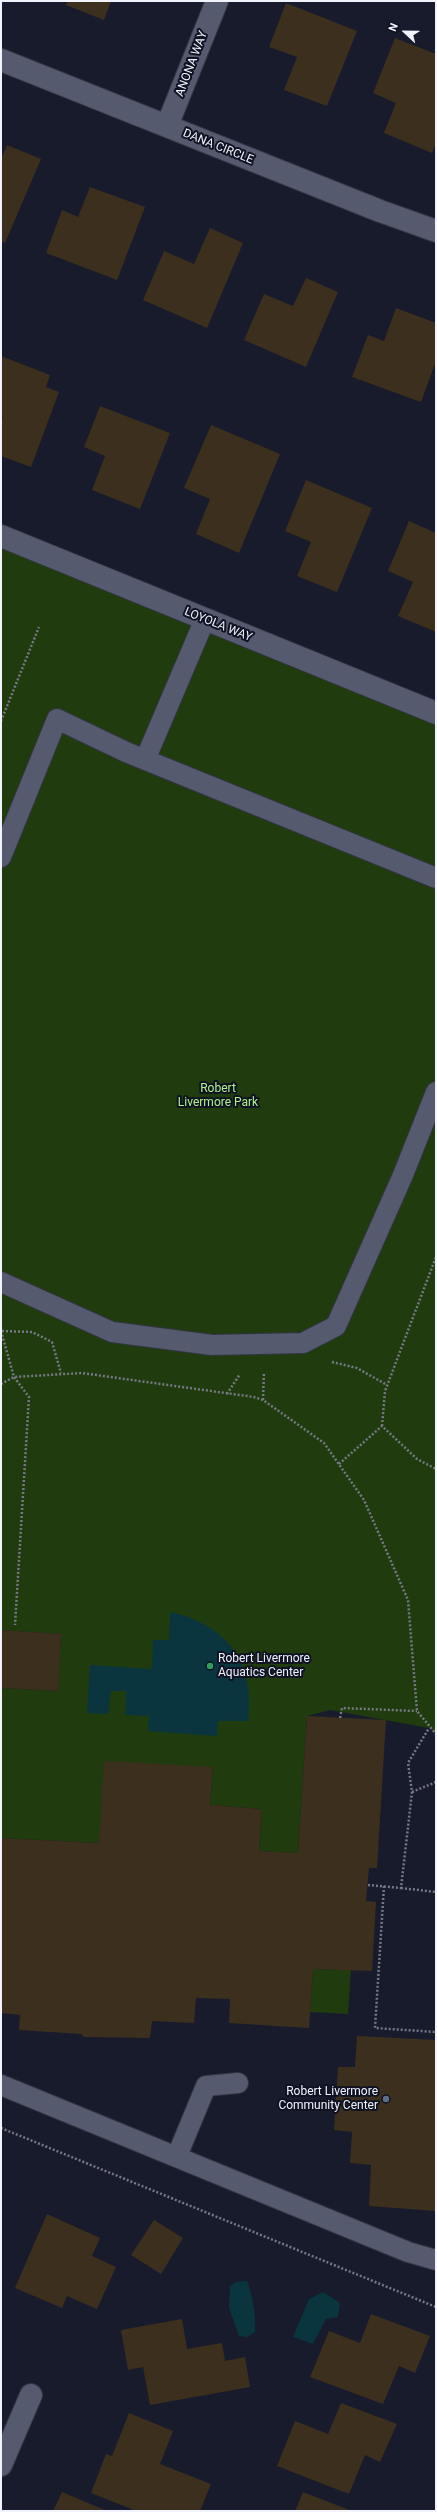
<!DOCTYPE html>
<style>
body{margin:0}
#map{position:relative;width:437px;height:2512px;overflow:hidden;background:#181b2c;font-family:Roboto,sans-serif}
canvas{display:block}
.frame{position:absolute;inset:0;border:2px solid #f1f3fd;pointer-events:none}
.north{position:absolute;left:385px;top:12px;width:40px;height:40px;-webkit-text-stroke:3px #0f1222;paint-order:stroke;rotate:292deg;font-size:11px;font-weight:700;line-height:16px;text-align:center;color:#f1f3fd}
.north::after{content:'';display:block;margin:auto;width:14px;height:18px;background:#f1f3fd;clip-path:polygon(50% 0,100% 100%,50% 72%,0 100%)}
</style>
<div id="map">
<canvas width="437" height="2512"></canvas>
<div class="frame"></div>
<div class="north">N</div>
</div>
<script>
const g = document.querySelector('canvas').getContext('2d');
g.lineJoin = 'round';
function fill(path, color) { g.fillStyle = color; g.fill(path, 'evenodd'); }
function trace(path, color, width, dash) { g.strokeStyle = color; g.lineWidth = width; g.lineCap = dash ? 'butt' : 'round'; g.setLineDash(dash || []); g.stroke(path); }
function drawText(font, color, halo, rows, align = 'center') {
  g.font = font + ' Roboto,sans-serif'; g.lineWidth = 4; g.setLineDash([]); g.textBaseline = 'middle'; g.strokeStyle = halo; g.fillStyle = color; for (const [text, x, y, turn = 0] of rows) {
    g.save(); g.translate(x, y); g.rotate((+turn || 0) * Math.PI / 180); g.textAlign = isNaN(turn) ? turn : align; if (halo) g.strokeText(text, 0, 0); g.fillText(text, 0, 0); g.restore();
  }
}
fill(new Path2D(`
 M 1,536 L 436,713 L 436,1734 L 429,1728 L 330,1710 L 307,1716 L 298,1853 L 259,1851 L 262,1809 L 210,1805 L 213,1767 L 99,1843 L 1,1838 L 1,1688 L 57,1691 L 61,1634 L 1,1630 Z
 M 313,1969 L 351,1970 L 348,2014 L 310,2012 Z`), '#203c0e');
fill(new Path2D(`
 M 170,1612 C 226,1624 256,1663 248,1721 L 218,1721 L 217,1736 L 148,1731 L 149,1716 L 125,1715 L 126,1691 L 111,1691 L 108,1714 L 87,1713 L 90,1665 L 152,1669 L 153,1640 L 169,1640 Z
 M 247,2281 C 253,2298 256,2314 255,2332 L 247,2337 L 239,2336 L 229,2308 L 230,2286 L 236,2282 Z
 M 323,2292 L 340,2303 L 338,2317 L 326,2319 L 313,2344 L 293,2337 L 309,2299 Z`), '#0a353e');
fill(new Path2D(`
 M 68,1 L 111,1 L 104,20 L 66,5 Z
 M 286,3 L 357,31 L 327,106 L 284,90 L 297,57 L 269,47 Z
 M 395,38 L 436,54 L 436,143 L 432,153 L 384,133 L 396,103 L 373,93 Z
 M 7,145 L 41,159 L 5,243 L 1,241 L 1,159 Z
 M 90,187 L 145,207 L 117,280 L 46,253 L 62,210 L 78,217 Z
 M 210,228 L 243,243 L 207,328 L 143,300 L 164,251 L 194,264 Z
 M 306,278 L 338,292 L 306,367 L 244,340 L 264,294 L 293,306 Z
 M 396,308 L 436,323 L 436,361 L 421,402 L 352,377 L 368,335 L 384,341 Z
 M 1,356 L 50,375 L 46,387 L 59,392 L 31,467 L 1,456 L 1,422 L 3,417 L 1,416 Z
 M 100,406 L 170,433 L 140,509 L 92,490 L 105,456 L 84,447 Z
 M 211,425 L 280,454 L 239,553 L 196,534 L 210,499 L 184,488 Z
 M 306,480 L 372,508 L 337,592 L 297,576 L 311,542 L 285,531 Z
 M 409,521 L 436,533 L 436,632 L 398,616 L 413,582 L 388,571 Z
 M 1,1630 L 61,1634 L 58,1691 L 1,1688 Z
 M 307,1716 L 386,1720 L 377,1868 L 369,1868 L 366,1901 L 376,1902 L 372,1971 L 313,1969 L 309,2028 L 229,2023 L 230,1999 L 196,1998 L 194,2023 L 152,2021 L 150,2038 L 84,2037 L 81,2034 L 19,2030 L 20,2015 L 1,2013 L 1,1838 L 99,1843 L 104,1761 L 213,1767 L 210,1805 L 262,1809 L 259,1851 L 298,1853 Z
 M 357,2036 L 436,2040 L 436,2211 L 369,2206 L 371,2165 L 350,2163 L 352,2132 L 334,2130 L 338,2067 L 355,2067 Z
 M 47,2214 L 100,2238 L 92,2256 L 116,2267 L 97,2309 L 67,2296 L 62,2308 L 15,2288 Z
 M 154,2220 L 183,2238 L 161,2274 L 131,2255 Z
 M 371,2314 L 430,2336 L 415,2373 L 399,2366 L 383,2404 L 310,2377 L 329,2331 L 360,2343 Z
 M 182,2319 L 187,2349 L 222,2343 L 225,2361 L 245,2357 L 250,2387 L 150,2405 L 143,2367 L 128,2370 L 121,2330 Z
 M 341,2403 L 397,2424 L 380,2462 L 365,2455 L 349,2494 L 277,2466 L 295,2421 L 328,2434 Z
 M 129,2413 L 173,2431 L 160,2464 L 211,2484 L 200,2511 L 136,2511 L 91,2493 L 106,2454 L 112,2456 Z
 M 62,2492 L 107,2511 L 53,2511 Z
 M 303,2492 L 352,2511 L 295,2511 Z`), '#3c2f1e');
const lane = new Path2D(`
 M 145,760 L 205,619
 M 1,857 L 57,719 L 126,752 L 436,878
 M 1,1282 L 112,1332 L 212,1345 L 303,1343 L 336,1326 L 403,1175 L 436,1092
 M 1,2085 L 408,2252 L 436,2260
 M 177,2156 L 206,2086 L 238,2083`);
const street = new Path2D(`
 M 1,60 L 380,211 L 436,231
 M 167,126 L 217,1
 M 1,536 L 436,713
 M 1,2465 L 31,2395`);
trace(lane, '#333543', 22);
trace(street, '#333543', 24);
trace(new Path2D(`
 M 1,721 L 39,627
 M 1,1331 L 14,1377 L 29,1397 L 15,1625
 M 2,1331 L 32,1332 L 52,1342 L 61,1373
 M 332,1362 L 357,1368 L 387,1385
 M 1,1384 L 14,1377 L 82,1373 L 254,1397 L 263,1400 L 324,1443 L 364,1500 L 408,1600 L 417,1711 L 436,1734
 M 227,1394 L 240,1374
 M 263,1400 L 264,1372
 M 382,1426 L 385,1391 L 436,1257
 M 339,1464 L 382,1426 L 417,1459 L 436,1469
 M 340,1718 L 342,1708 L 417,1711
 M 412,1792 L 436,1782
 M 368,1885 L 401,1888 L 412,1792 L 408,1763 L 429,1728
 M 384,1886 L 375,2028 L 436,2032
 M 401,1888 L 436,1892
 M 1,2128 L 436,2307`), '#767886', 2.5, [2, 2]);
trace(lane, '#565a6f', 20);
trace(street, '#565a6f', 22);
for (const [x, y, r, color] of [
 [210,1666,4,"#2e9e5b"],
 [386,2099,4,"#5c6f8a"]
]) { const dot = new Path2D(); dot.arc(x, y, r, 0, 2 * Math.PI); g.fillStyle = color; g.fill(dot); trace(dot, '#0f1222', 1.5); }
drawText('12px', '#f1f3fd', '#0f1222', [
 ["ANONA WAY",192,64,-69],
 ["DANA CIRCLE",218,147,22],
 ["LOYOLA WAY",218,625,22]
]);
drawText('12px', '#b0f28b', '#0f1222', [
 ["Robert",218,1089],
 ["Livermore Park",218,1103]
]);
drawText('12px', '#f1f3fd', '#0f1222', [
 ["Robert Livermore",218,1659],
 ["Aquatics Center",218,1673],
 ["Robert Livermore",378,2092,"right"],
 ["Community Center",378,2106,"right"]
], 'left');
</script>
